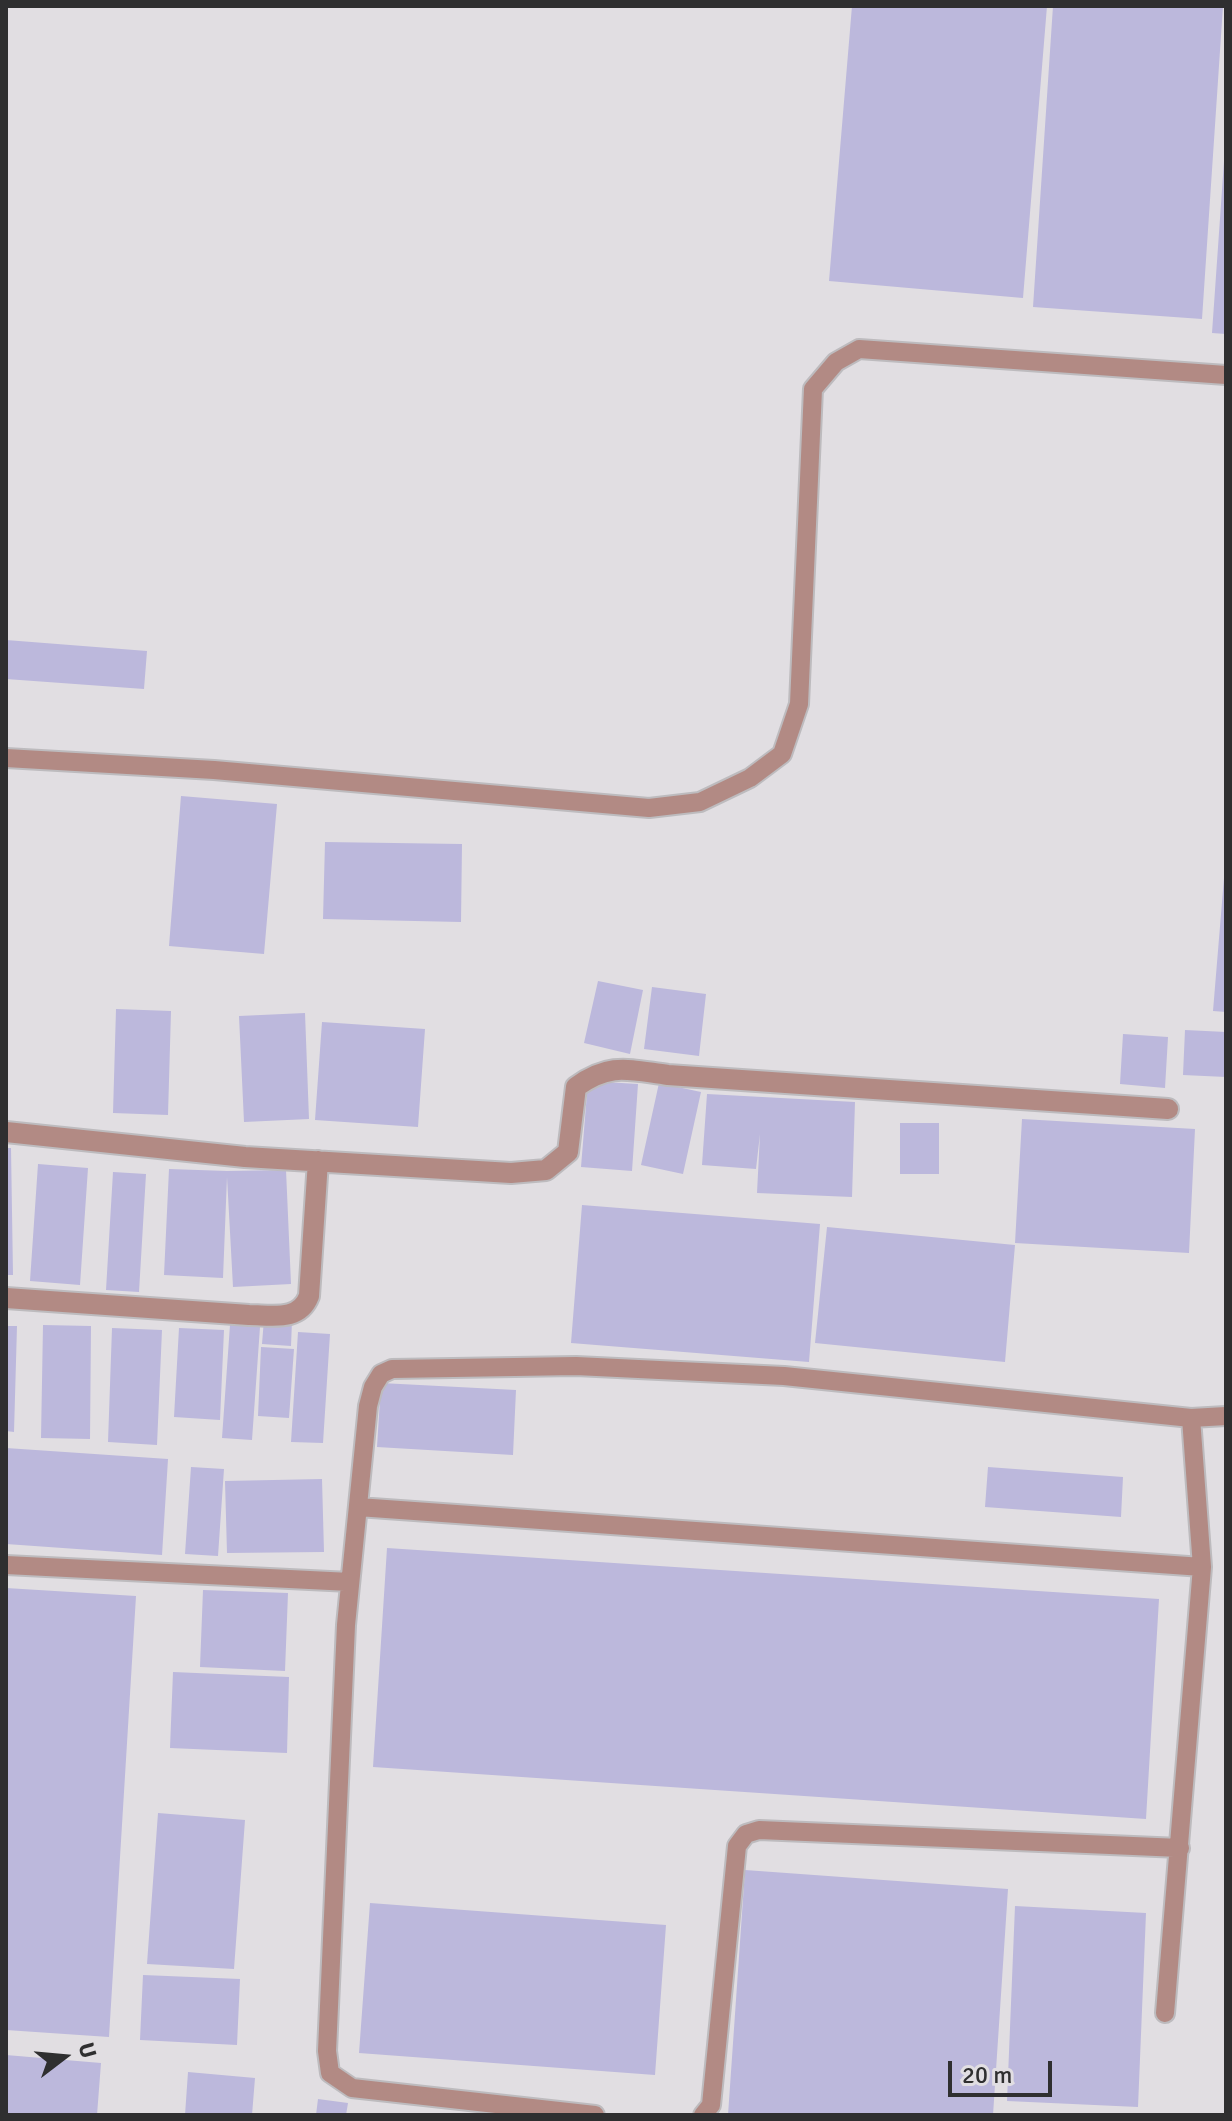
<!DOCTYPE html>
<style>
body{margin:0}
#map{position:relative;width:1232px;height:2121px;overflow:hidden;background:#e1dee2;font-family:Signika,sans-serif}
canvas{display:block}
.frame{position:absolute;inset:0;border:8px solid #2f2f30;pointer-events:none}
.north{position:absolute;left:24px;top:2017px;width:80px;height:80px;-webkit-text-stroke:6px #e1dee2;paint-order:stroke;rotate:74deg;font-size:22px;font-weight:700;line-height:32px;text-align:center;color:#2f2f30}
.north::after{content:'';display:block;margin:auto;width:28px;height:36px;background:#2f2f30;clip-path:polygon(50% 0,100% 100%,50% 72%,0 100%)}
.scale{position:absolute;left:948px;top:2061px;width:104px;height:36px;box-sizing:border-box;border:4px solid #2f2f30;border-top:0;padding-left:10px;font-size:24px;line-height:28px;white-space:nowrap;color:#2f2f30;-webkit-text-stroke:6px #e1dee2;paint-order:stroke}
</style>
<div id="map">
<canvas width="1232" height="2121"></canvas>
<div class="frame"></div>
<div class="north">U</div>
<div class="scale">20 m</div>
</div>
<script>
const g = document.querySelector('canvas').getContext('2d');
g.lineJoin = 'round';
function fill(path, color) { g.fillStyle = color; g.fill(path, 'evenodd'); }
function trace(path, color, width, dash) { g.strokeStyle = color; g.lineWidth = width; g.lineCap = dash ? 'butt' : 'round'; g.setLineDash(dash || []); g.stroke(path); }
fill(new Path2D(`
 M 852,6 L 1047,6 L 1023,298 L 829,281 Z
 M 1053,6 L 1223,6 L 1202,319 L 1033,307 Z
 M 1224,161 L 1226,161 L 1226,334 L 1212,333 Z
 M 6,640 L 147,651 L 144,689 L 6,679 Z
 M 181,796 L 277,804 L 264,954 L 169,946 Z
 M 325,842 L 462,844 L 461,922 L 323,919 Z
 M 1224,878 L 1226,878 L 1226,1012 L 1213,1011 Z
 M 598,981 L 643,990 L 630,1054 L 584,1043 Z
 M 652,987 L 706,994 L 699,1056 L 644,1049 Z
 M 116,1009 L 171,1011 L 168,1115 L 113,1113 Z
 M 305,1013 L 309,1119 L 244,1122 L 239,1016 Z
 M 322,1022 L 425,1029 L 418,1127 L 315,1120 Z
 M 1185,1030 L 1226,1032 L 1226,1077 L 1183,1075 Z
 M 1123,1034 L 1168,1037 L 1165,1088 L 1120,1084 Z
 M 588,1081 L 638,1084 L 632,1171 L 581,1167 Z
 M 659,1083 L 701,1092 L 683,1174 L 641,1165 Z
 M 707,1094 L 855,1102 L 852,1197 L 757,1193 L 760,1134 L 756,1169 L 702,1165 Z
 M 1022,1119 L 1195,1129 L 1189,1253 L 1015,1243 Z
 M 900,1123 L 939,1123 L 939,1174 L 900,1174 Z
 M 6,1148 L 11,1148 L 13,1275 L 6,1275 Z
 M 38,1164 L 88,1168 L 80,1285 L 30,1281 Z
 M 169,1169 L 227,1171 L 286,1170 L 291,1284 L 233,1287 L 227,1177 L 223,1278 L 164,1275 Z
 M 113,1172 L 146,1174 L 139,1292 L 106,1290 Z
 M 582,1205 L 820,1224 L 809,1362 L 571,1343 Z
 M 827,1227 L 1015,1245 L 1005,1362 L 815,1343 Z
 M 264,1319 L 292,1321 L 291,1346 L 262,1344 Z
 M 43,1325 L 91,1326 L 90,1439 L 41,1438 Z
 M 230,1325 L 260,1327 L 252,1440 L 222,1438 Z
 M 6,1326 L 17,1326 L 14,1432 L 6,1431 Z
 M 112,1328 L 162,1330 L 157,1445 L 108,1442 Z
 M 179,1328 L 224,1330 L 220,1420 L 174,1417 Z
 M 298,1332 L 330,1334 L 323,1443 L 291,1442 Z
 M 261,1347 L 294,1349 L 289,1418 L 258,1416 Z
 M 381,1383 L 516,1390 L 513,1455 L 377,1447 Z
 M 6,1448 L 168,1459 L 162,1555 L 6,1544 Z
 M 191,1467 L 224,1469 L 218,1556 L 185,1554 Z
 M 988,1467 L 1123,1477 L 1121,1517 L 985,1507 Z
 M 322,1479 L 324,1552 L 227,1553 L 225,1481 Z
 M 387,1548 L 1159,1599 L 1146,1819 L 373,1767 Z
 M 6,1588 L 136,1596 L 109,2037 L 6,2030 Z
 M 203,1590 L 288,1593 L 285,1671 L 200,1667 Z
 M 173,1672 L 289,1677 L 287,1753 L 170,1748 Z
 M 158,1813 L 245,1820 L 234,1969 L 147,1964 Z
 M 745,1870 L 1008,1889 L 993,2115 L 728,2115 Z
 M 370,1903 L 666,1925 L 655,2075 L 359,2053 Z
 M 1015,1906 L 1146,1913 L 1138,2107 L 1007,2101 Z
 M 143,1975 L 240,1979 L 237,2045 L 140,2040 Z
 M 6,2055 L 101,2063 L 97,2115 L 6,2115 Z
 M 188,2072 L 255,2078 L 252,2115 L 185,2115 Z
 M 318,2099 L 348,2103 L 346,2115 L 316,2115 Z`), '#bcb8dc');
const lane = new Path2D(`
 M 6,758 L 214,770 L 649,808 L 700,802 L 750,778 L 782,754 L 799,704 L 813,389 L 836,362 L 859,349 L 1226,375
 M 358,1507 L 1202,1567
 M 6,1565 L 350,1582
 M 1165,2013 L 1202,1567 L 1191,1418
 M 595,2115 L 352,2088 L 330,2073 L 327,2051 L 346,1625 L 368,1406 L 373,1387 L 381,1374 L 392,1369 L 576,1366 L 784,1376 L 1191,1418 L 1226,1416
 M 703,2115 L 711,2105 L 737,1846 L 746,1834 L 759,1830 L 1180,1848`);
const street = new Path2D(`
 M 6,1132 L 245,1157 L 511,1173 L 546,1170 L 568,1152 L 576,1087 C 610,1062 629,1070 668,1075 L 1168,1109
 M 6,1298 L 249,1315 C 272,1315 299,1322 309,1296 L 318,1161`);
trace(lane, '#bdbbbe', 22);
trace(street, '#bdbbbe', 24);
trace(lane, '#b28a84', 18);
trace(street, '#b28a84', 20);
</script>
